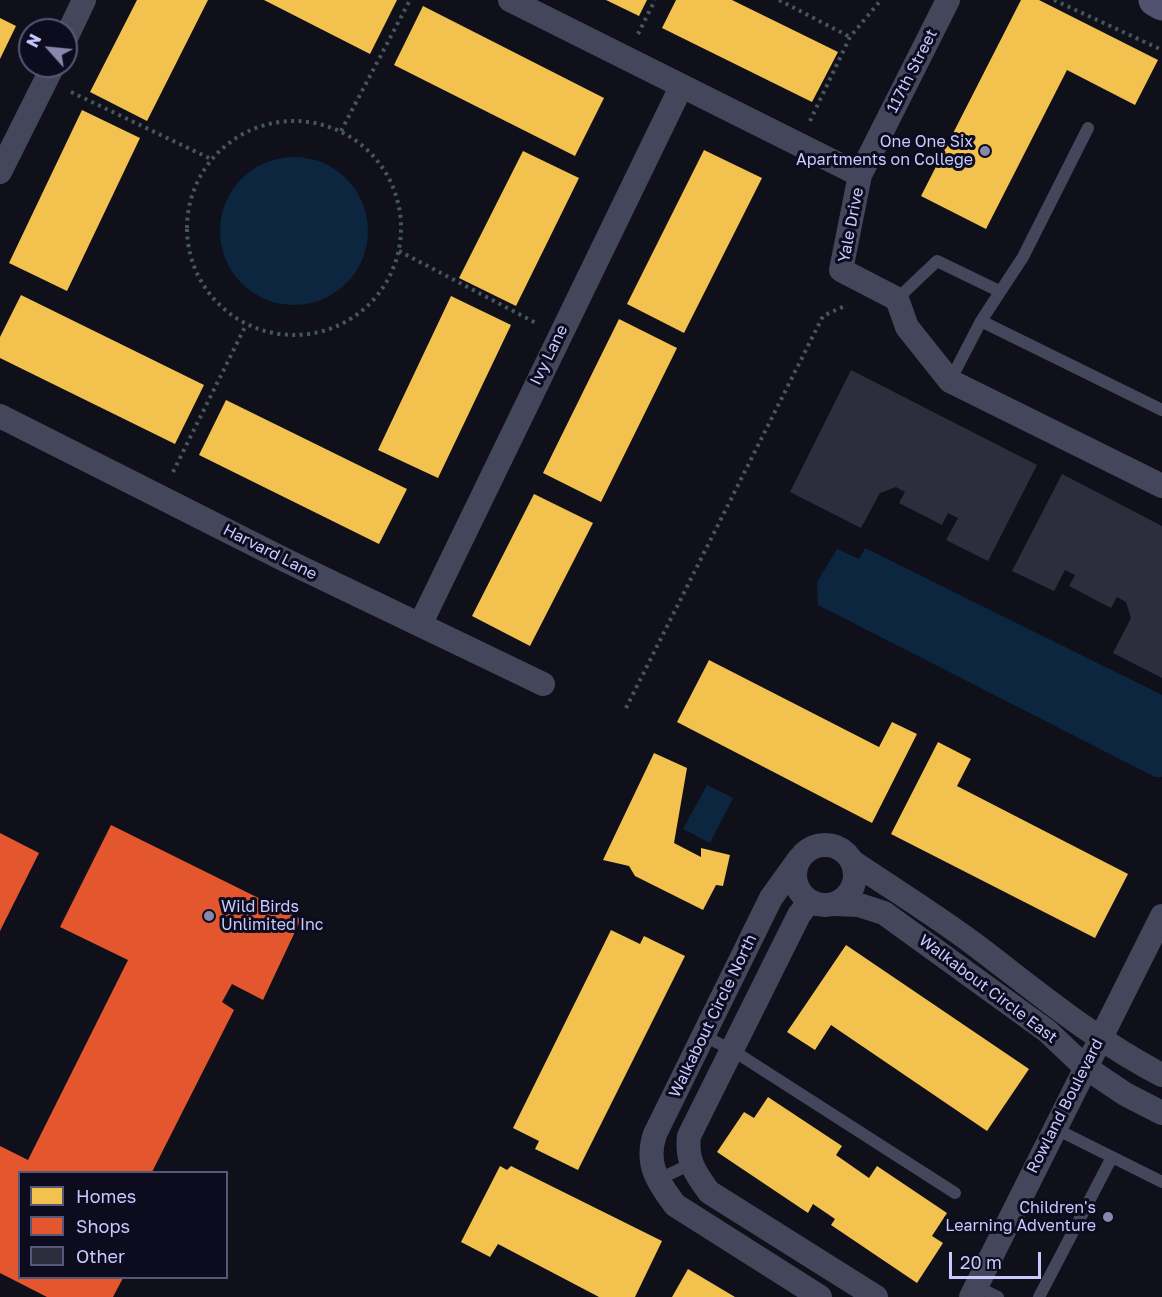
<!DOCTYPE html>
<style>
body{margin:0}
#map{position:relative;width:1162px;height:1297px;overflow:hidden;background:#10101a;font-family:"Golos Text",sans-serif}
canvas{display:block}
.legend{position:absolute;left:18px;top:1171px;width:210px;height:108px;box-sizing:border-box;background:#0c0c1e;border:2px solid #575878;margin:0;padding:8px 10px;list-style:none;font-size:18px;color:#c8c9ff}
.legend li{display:flex;align-items:center;gap:12px;height:30px}
.legend b{width:30px;border:2px solid #575878}
.north{position:absolute;left:18px;top:18px;width:60px;height:60px;box-sizing:border-box;background:#0c0c1e;border:2px solid #575878;border-radius:50%;rotate:297deg;font-size:16px;font-weight:700;line-height:24px;text-align:center;color:#c8c9ff}
.north::after{content:'';display:block;margin:auto;width:21px;height:27px;background:#8888af;clip-path:polygon(50% 0,100% 100%,50% 72%,0 100%)}
.scale{position:absolute;left:949px;top:1252px;width:92px;height:27px;box-sizing:border-box;border:3px solid #c8c9ff;border-top:0;padding-left:8px;font-size:18px;line-height:21px;white-space:nowrap;color:#c8c9ff;-webkit-text-stroke:4px #0c0c1e;paint-order:stroke}
</style>
<div id="map">
<canvas width="1162" height="1297"></canvas>
<ul class="legend">
<li><b style="height:16px;background:#f2c14e"></b>Homes</li>
<li><b style="height:16px;background:#e4572e"></b>Shops</li>
<li><b style="height:16px;background:#2d2d3d"></b>Other</li>
</ul>
<div class="north">N</div>
<div class="scale">20 m</div>
</div>
<script>
const g = document.querySelector('canvas').getContext('2d');
g.lineJoin = 'round';
function fill(path, color) { g.fillStyle = color; g.fill(path, 'evenodd'); }
function trace(path, color, width, dash) { g.strokeStyle = color; g.lineWidth = width; g.lineCap = dash ? 'butt' : 'round'; g.setLineDash(dash || []); g.stroke(path); }
function drawText(font, color, halo, rows, align = 'center') {
  g.font = font + ' "Golos Text",sans-serif'; g.lineWidth = 6; g.setLineDash([]); g.textBaseline = 'middle'; g.strokeStyle = halo; g.fillStyle = color; for (const [text, x, y, turn = 0] of rows) {
    g.save(); g.translate(x, y); g.rotate((+turn || 0) * Math.PI / 180); g.textAlign = isNaN(turn) ? turn : align; if (halo) g.strokeText(text, 0, 0); g.fillText(text, 0, 0); g.restore();
  }
}
fill(new Path2D(`
 M220 231a74 74 0 1 1 148 0a74 74 0 1 1-148 0Z
 M 865,548 L 1162,695 L 1162,777 L 1155,777 L 818,605 L 817,582 L 837,549 L 859,559 Z
 M 707,785 L 733,798 L 710,843 L 683,829 Z`), '#0b263e');
fill(new Path2D(`
 M 137,0 L 208,0 L 147,121 L 90,92 Z
 M 264,0 L 397,0 L 370,54 Z
 M 606,0 L 647,0 L 639,16 Z
 M 676,0 L 732,0 L 838,52 L 812,102 L 662,28 Z
 M 1021,0 L 1039,0 L 1158,60 L 1135,105 L 1067,70 L 986,229 L 921,196 Z
 M 423,6 L 604,98 L 575,156 L 394,65 Z
 M 0,18 L 16,26 L 0,59 Z
 M 82,110 L 140,138 L 67,291 L 9,263 Z
 M 704,150 L 762,178 L 684,333 L 627,304 Z
 M 523,151 L 579,178 L 516,306 L 459,278 Z
 M 21,295 L 204,385 L 175,444 L 0,358 L 0,337 Z
 M 451,296 L 511,325 L 438,478 L 378,450 Z
 M 619,319 L 677,348 L 601,502 L 543,473 Z
 M 226,400 L 407,489 L 379,544 L 199,455 Z
 M 534,494 L 593,523 L 530,646 L 472,616 Z
 M 709,660 L 879,747 L 892,722 L 917,734 L 872,823 L 677,722 Z
 M 938,742 L 971,759 L 957,786 L 1128,874 L 1095,938 L 891,834 Z
 M 654,753 L 687,768 L 674,843 L 701,857 L 701,848 L 730,855 L 723,886 L 716,885 L 703,910 L 635,876 L 629,866 L 603,860 Z
 M 611,930 L 640,944 L 644,936 L 685,956 L 578,1170 L 535,1149 L 539,1141 L 513,1128 Z
 M 846,945 L 1029,1069 L 987,1131 L 831,1025 L 815,1050 L 787,1032 Z
 M 768,1097 L 842,1146 L 836,1155 L 869,1178 L 877,1166 L 947,1213 L 932,1236 L 943,1243 L 917,1283 L 831,1225 L 835,1219 L 813,1204 L 808,1213 L 717,1152 L 744,1112 L 754,1118 Z
 M 500,1166 L 507,1170 L 511,1166 L 662,1241 L 635,1297 L 599,1297 L 498,1244 L 490,1257 L 461,1242 Z
 M 688,1269 L 735,1297 L 672,1297 Z`), '#f2c14e');
fill(new Path2D(`
 M 111,825 L 301,919 L 263,1000 L 232,984 L 222,1002 L 234,1010 L 152,1172 L 20,1172 L 20,1278 L 123,1278 L 113,1297 L 47,1297 L 0,1273 L 0,1146 L 28,1160 L 128,960 L 60,927 Z
 M 0,833 L 39,853 L 0,931 Z`), '#e4572e');
fill(new Path2D(`
 M 851,370 L 1037,465 L 988,561 L 946,540 L 958,518 L 948,513 L 942,525 L 899,503 L 905,492 L 896,487 L 880,493 L 861,528 L 790,492 Z
 M 1062,474 L 1162,526 L 1162,678 L 1113,653 L 1131,618 L 1126,602 L 1117,597 L 1111,608 L 1069,586 L 1075,575 L 1065,570 L 1054,591 L 1012,571 Z`), '#2d2d3d');
trace(new Path2D(`
 M 779,0 L 850,37
 M 1054,0 L 1162,50
 M 638,34 L 655,0
 M 71,92 L 211,159
 M 810,121 L 850,37 L 881,0
 M187 228a107 107 0 1 1 214 0a107 107 0 1 1-214 0Z
 M 341,131 L 410,0
 M 399,251 L 536,323
 M 173,472 L 246,325
 M 626,708 L 823,316 L 847,305`), '#45565f', 4, [3, 4.5]);
trace(new Path2D(`
 M 897,299 L 937,261 L 999,291
 M 981,321 L 1023,257 L 1088,128
 M 950,381 L 981,321 L 1162,410
 M 704,1036 L 732,1050 L 955,1193
 M 1054,1128 L 1162,1182
 M 659,1179 L 691,1164
 M 976,1286 L 998,1297
 M 1039,1297 L 1112,1157`), '#44465b', 12);
trace(new Path2D(`
 M 510,0 L 860,175
 M 948,0 L 860,175 L 841,270 L 897,299 L 907,327 L 950,381 L 1162,486
 M 66,38 L 84,0
 M 0,172 L 53,66
 M 0,416 L 285,560 L 543,684
 M 420,625 L 681,87
 M795 875a30 30 0 1 1 60 0a30 30 0 1 1-60 0Z
 M 799,859 L 771,898 L 655,1134 C 645,1163 657,1181 675,1205 L 820,1297
 M 853,862 C 893,889 935,915 974,944 C 1035,990 1094,1040 1162,1075
 M 809,902 L 799,915 L 689,1136 C 686,1160 695,1173 709,1192 L 876,1297
 M 835,904 L 859,905 L 884,913 L 1047,1031 L 1085,1067 L 1125,1094 L 1162,1113
 M 971,1297 L 1162,916`), '#44465b', 24);
trace(new Path2D(`
 M 1155,0 L 1162,4`), '#51536e', 33);
for (const [x, y, r, color] of [
 [985,151,6,"#8888af"],
 [209,916,6,"#8888af"],
 [1108,1217,6,"#8888af"]
]) { const dot = new Path2D(); dot.arc(x, y, r, 0, 2 * Math.PI); g.fillStyle = color; g.fill(dot); trace(dot, '#0c0c1e', 2); }
drawText('16px', '#c8c9ff', '#0c0c1e', [
 ["117th Street",912,71,-63],
 ["Yale Drive",851,225,-79],
 ["Ivy Lane",549,355,-64],
 ["Harvard Lane",270,552,27],
 ["Walkabout Circle East",988,989,37],
 ["Walkabout Circle North",713,1016,-64],
 ["Rowland Boulevard",1065,1106,-63]
]);
drawText('16px', '#c8c9ff', '#0c0c1e', [
 ["One One Six",973,142],
 ["Apartments on College",973,160],
 ["Wild Birds",221,907,"left"],
 ["Unlimited Inc",221,925,"left"],
 ["Children's",1096,1208],
 ["Learning Adventure",1096,1226]
], 'right');
</script>
